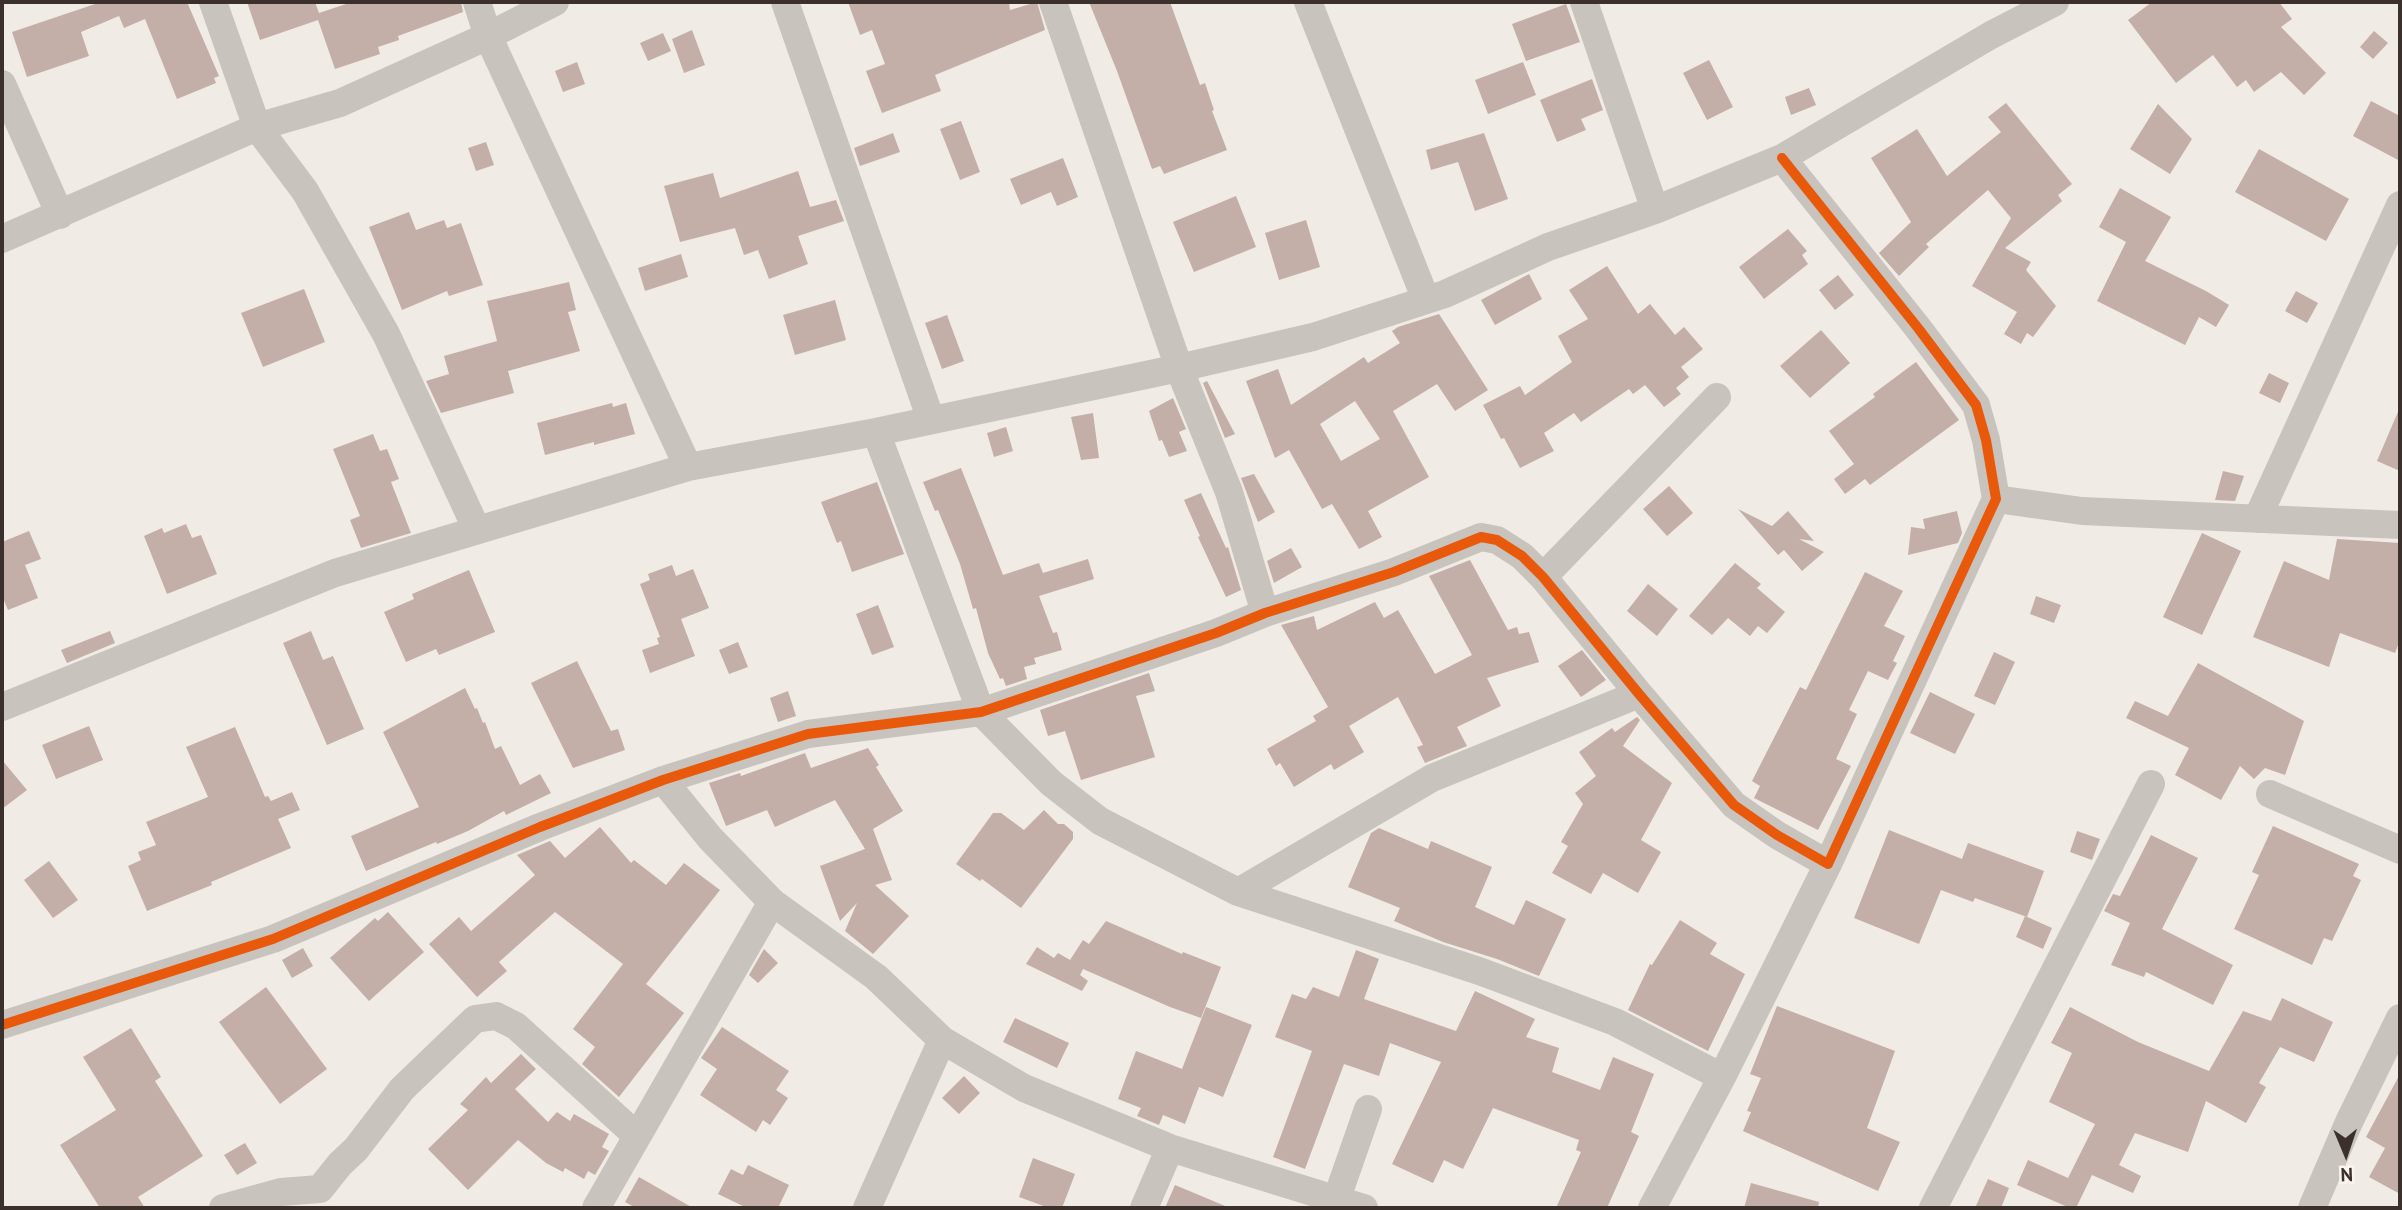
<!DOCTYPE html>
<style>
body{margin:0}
#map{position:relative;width:2402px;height:1210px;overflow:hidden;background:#f0ebe5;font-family:"PT Sans",sans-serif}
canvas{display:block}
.frame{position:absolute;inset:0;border:4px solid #3b302b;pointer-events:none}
.north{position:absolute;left:2311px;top:1119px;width:70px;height:70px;-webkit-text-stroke:5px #fbf5ee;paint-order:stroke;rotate:178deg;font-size:19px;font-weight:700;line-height:28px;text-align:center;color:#3b302b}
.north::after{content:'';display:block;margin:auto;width:24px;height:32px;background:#3b302b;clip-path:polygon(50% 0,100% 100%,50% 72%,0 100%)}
</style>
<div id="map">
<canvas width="2402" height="1210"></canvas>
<div class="frame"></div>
<div class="north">N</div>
</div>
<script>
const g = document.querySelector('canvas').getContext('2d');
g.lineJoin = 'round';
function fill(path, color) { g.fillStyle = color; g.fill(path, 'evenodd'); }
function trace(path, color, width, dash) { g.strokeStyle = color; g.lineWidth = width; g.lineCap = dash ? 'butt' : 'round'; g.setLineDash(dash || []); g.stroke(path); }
fill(new Path2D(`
 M 101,2 L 187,2 L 219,76 L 214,78 L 216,83 L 177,99 L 145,19 L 124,28 L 119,16 L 81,32 L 89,56 L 27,77 L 12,32 Z
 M 247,2 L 315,2 L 319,13 L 352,2 L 461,2 L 463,12 L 398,36 L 399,40 L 378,47 L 380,54 L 335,69 L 318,20 L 260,40 Z
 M 848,2 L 1009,2 L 1010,10 L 1037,2 L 1045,30 L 935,75 L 941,91 L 882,113 L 866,71 L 885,64 L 872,30 L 860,35 Z
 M 1089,2 L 1170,2 L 1200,85 L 1205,83 L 1214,110 L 1212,111 L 1227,150 L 1164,174 L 1160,166 L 1152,169 L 1117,71 Z
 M 2152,2 L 2279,2 L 2292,19 L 2281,27 L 2326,73 L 2304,95 L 2281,72 L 2254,92 L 2246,80 L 2237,87 L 2213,55 L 2176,83 L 2128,20 Z
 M 1566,4 L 1580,42 L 1526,61 L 1512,24 Z
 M 692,30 L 705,65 L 684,73 L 672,39 Z
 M 2374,31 L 2388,43 L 2373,59 L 2360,47 Z
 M 663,33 L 671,51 L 648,61 L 640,43 Z
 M 1709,60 L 1733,107 L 1707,120 L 1683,73 Z
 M 577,62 L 585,84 L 563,92 L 555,71 Z
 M 1523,62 L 1536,95 L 1488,114 L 1475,80 Z
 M 1592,79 L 1603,110 L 1581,119 L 1586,130 L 1557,142 L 1540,100 Z
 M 1809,88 L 1816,105 L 1791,115 L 1785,97 Z
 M 2371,101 L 2400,116 L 2400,161 L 2353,136 Z
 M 2006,103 L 2072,184 L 2058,195 L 2062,201 L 2005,248 L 2031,262 L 2026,270 L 2056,306 L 2033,337 L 2027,333 L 2021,344 L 2004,334 L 2017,312 L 1972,286 L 2011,218 L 1988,190 L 1926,244 L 1929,247 L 1899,276 L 1879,253 L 1911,222 L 1871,158 L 1917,129 L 1947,176 L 2001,132 L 1988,117 Z
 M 2158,104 L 2192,139 L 2170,174 L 2130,149 Z
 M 961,121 L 980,172 L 960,180 L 940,129 Z
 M 893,133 L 900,152 L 860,166 L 854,148 Z
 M 1484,133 L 1508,199 L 1475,211 L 1458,162 L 1431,170 L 1426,150 Z
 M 486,142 L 494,165 L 476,171 L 468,148 Z
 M 2259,149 L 2349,199 L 2326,241 L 2235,192 Z
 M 1063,158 L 1078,197 L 1057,206 L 1051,192 L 1021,205 L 1010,179 Z
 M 798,171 L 810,207 L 836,200 L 844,221 L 798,236 L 808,264 L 769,279 L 758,250 L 744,255 L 735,228 L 680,242 L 664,186 L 713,173 L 720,198 Z
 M 2120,188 L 2171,217 L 2145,261 L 2206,291 L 2229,305 L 2216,327 L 2199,317 L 2185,345 L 2097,301 L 2126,242 L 2099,227 Z
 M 1236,196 L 1256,247 L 1194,272 L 1173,222 Z
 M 409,212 L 416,230 L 444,220 L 447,228 L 461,223 L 483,285 L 449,296 L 447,291 L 402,310 L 369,227 Z
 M 1306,220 L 1320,267 L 1279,280 L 1265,233 Z
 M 1788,229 L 1807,251 L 1802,255 L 1808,264 L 1764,299 L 1739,267 Z
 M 681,254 L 688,277 L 645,291 L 638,268 Z
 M 1607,266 L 1638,314 L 1650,304 L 1675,335 L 1684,327 L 1703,349 L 1681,367 L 1689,377 L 1676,388 L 1681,394 L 1664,407 L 1645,385 L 1633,394 L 1629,389 L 1581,422 L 1574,413 L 1544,433 L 1554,451 L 1520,468 L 1504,438 L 1501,439 L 1483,405 L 1520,386 L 1525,395 L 1572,362 L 1558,336 L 1588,319 L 1569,290 Z
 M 1529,274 L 1542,299 L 1495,325 L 1481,300 Z
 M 1838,275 L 1854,295 L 1835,310 L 1819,290 Z
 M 569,282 L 576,310 L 568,312 L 580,351 L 508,371 L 514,393 L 441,413 L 426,381 L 449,374 L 444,356 L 497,341 L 487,301 Z
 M 304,289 L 325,342 L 263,367 L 241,313 Z
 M 2296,291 L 2318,303 L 2307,323 L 2285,311 Z
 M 835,300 L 846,340 L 795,355 L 783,315 Z
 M 1439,314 L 1488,390 L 1455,411 L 1437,384 L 1393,411 L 1429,477 L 1368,511 L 1382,537 L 1359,549 L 1332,504 L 1322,509 L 1289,450 L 1275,458 L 1246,381 L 1278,369 L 1291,405 L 1364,357 L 1368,363 L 1400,343 L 1392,331 L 1398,327 ZM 1355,401 L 1380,439 L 1341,461 L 1320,424 Z
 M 947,315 L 964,361 L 942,369 L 925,323 Z
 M 1821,330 L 1850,363 L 1810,398 L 1780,366 Z
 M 1916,362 L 1959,420 L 1870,485 L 1865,479 L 1845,494 L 1834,479 L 1854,464 L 1829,431 L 1875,397 L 1873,394 Z
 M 2269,373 L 2289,383 L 2280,403 L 2259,393 Z
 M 1207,381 L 1235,434 L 1225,438 L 1203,383 Z
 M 1173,398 L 1186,429 L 1179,432 L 1187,451 L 1169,457 L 1162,440 L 1159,441 L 1149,411 Z
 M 612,403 L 613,407 L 626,403 L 635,434 L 594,445 L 594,442 L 545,455 L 537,423 Z
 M 2400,407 L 2400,471 L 2377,461 Z
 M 1093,413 L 1099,458 L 1081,460 L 1071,417 Z
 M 1006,427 L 1013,451 L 994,457 L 987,433 Z
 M 373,434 L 380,451 L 387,449 L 399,479 L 391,482 L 411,533 L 361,548 L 350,520 L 360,516 L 333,449 Z
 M 961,468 L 1003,575 L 1039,563 L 1043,573 L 1088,559 L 1094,579 L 1039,596 L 1053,633 L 1057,632 L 1062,650 L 1034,658 L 1036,664 L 1024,667 L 1027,679 L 1006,686 L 1003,678 L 1000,679 L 988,653 L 976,608 L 973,609 L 960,564 L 938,510 L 935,511 L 923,482 Z
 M 2223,471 L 2244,476 L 2235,501 L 2215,500 Z
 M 1254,474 L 1275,512 L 1258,522 L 1241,478 Z
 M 877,482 L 904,554 L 852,572 L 841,541 L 837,543 L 821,502 Z
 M 1669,486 L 1693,513 L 1667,536 L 1643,509 Z
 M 1201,493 L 1226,548 L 1228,547 L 1241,590 L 1226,597 L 1198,537 L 1200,536 L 1184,500 Z
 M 1738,509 L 1772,526 L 1788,511 L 1814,541 L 1799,539 L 1824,552 L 1802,571 L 1784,550 L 1778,555 Z
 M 1957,511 L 1962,533 L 1958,543 L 1908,555 L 1911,527 L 1925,529 L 1923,519 Z
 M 186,524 L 192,538 L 201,535 L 217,574 L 167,594 L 144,536 L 162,528 L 164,533 Z
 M 29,531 L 41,559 L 25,565 L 38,598 L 8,610 L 2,596 L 2,542 Z
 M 2202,533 L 2241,551 L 2202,635 L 2163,617 Z
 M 2337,539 L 2400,543 L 2400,640 L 2395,653 L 2340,633 L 2329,667 L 2253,637 L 2284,561 L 2329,580 Z
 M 1291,548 L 1302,567 L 1274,583 L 1267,561 Z
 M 1470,560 L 1508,630 L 1517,627 L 1519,634 L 1529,632 L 1539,662 L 1487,678 L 1501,706 L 1457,727 L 1467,746 L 1425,763 L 1417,747 L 1423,745 L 1398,697 L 1349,726 L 1364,752 L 1334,770 L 1331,764 L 1294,787 L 1280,763 L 1276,766 L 1267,749 L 1316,721 L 1313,716 L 1328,707 L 1281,625 L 1314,616 L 1317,630 L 1375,602 L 1384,618 L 1398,610 L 1435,674 L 1472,655 L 1429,576 Z
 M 1735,563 L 1761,584 L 1757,588 L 1785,612 L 1767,633 L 1758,626 L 1750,636 L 1728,618 L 1712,635 L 1689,616 Z
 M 672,565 L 676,576 L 693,569 L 709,608 L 681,619 L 695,656 L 650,673 L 642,650 L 659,644 L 657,638 L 660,637 L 640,584 L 650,580 L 648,574 Z
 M 469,570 L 495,632 L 439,655 L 436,649 L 406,662 L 384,612 L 414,599 L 412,594 Z
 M 1865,572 L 1903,591 L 1884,626 L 1905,636 L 1893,661 L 1897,663 L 1888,680 L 1868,671 L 1849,710 L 1857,714 L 1836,759 L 1851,766 L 1818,830 L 1754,798 L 1760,786 L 1752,781 L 1800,687 L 1806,690 Z
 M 1648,584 L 1678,609 L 1657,636 L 1627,611 Z
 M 2036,596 L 2061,605 L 2054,623 L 2030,614 Z
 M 878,605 L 894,647 L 872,655 L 856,614 Z
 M 110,631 L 115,643 L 67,663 L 61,650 Z
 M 311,631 L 323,660 L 333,656 L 364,729 L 327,745 L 283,643 Z
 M 738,642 L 748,667 L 729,674 L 719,650 Z
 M 1582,650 L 1606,680 L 1581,697 L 1558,666 Z
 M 1994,652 L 2015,662 L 1995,705 L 1974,696 Z
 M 577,661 L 611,731 L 618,729 L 625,750 L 573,768 L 531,683 Z
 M 2198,663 L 2304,721 L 2285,775 L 2265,768 L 2254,779 L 2240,766 L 2221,800 L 2175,775 L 2189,748 L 2126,718 L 2135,701 L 2168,716 Z
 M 1149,673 L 1155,691 L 1136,696 L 1155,757 L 1081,780 L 1065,731 L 1048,736 L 1040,710 Z
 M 465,688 L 475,709 L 477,708 L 483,723 L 485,722 L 495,749 L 501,746 L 520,785 L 540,774 L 551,793 L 506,815 L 504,811 L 468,831 L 437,844 L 436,842 L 366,871 L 351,836 L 419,807 L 383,732 Z
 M 788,691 L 796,716 L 778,722 L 770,698 Z
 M 1930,692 L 1975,714 L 1955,754 L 1910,733 Z
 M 1637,717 L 1640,720 L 1623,746 L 1672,783 L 1641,840 L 1661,852 L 1638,893 L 1603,873 L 1591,894 L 1552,873 L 1568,846 L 1561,842 L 1583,804 L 1575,793 L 1596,776 L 1579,752 L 1612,728 L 1615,732 Z
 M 89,726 L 103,760 L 56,779 L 42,745 Z
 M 235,727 L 265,797 L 268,796 L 271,801 L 292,792 L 300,810 L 278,819 L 291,848 L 211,882 L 212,885 L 147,911 L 128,866 L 141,860 L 138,852 L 156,845 L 146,822 L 208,797 L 186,747 Z
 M 868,748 L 879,765 L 876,767 L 903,811 L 873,829 L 892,880 L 875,885 L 909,916 L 873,954 L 845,931 L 857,903 L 840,921 L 820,866 L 865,849 L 835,800 L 775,827 L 767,810 L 726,826 L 709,783 L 740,773 L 741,776 L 805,753 L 811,768 Z
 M 2,760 L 27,790 L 2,809 Z
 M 1044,810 L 1058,824 L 1064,824 L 1073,832 L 1073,839 L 1021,908 L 982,879 L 980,881 L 956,864 L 993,813 L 1001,813 L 1024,830 Z
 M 2273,826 L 2359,864 L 2353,876 L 2361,880 L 2332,941 L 2324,938 L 2312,965 L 2234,929 L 2259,875 L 2252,872 Z
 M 600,827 L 631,863 L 634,860 L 666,885 L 684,863 L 720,890 L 646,984 L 684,1013 L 619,1097 L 582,1064 L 595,1047 L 573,1029 L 623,964 L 555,912 L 499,962 L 507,971 L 477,997 L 429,944 L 459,917 L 471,931 L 535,875 L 517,855 L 550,841 L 565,858 Z
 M 1379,828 L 1428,849 L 1431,841 L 1492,867 L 1475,907 L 1514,925 L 1526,900 L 1566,919 L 1539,976 L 1497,959 L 1443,942 L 1394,921 L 1400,908 L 1348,887 L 1371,833 Z
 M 1889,830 L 1962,859 L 1968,843 L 2044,871 L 2027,917 L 1975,898 L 1973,902 L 1941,890 L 1919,944 L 1854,918 Z
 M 2077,831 L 2100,839 L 2092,860 L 2070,852 Z
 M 2151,835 L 2198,858 L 2162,929 L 2233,965 L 2213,1005 L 2146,972 L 2144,977 L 2111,965 L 2130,923 L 2104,911 L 2113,894 L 2120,896 Z
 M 49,861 L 78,900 L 53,918 L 24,880 Z
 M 388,912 L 424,952 L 369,1001 L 330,958 L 375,918 L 378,921 Z
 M 2025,916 L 2052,928 L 2043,949 L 2016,937 Z
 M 1680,920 L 1717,943 L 1710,954 L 1745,974 L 1708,1051 L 1628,1010 L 1650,964 L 1652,965 Z
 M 1106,921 L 1182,954 L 1183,952 L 1221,967 L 1201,1018 L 1170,1007 L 1083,969 L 1080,975 L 1088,981 L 1082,991 L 1026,964 L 1037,947 L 1054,958 L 1058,953 L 1070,960 L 1083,940 L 1089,944 Z
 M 303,948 L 313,966 L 292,978 L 282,960 Z
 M 764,949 L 778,963 L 758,983 L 749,975 Z
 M 1356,950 L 1379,959 L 1364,999 L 1456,1031 L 1475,991 L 1535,1019 L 1526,1037 L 1559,1048 L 1552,1072 L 1600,1090 L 1613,1057 L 1654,1074 L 1631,1132 L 1639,1136 L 1607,1208 L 1556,1208 L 1581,1152 L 1576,1150 L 1579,1140 L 1493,1108 L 1463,1169 L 1444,1160 L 1433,1183 L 1392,1164 L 1441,1062 L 1390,1043 L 1379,1076 L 1344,1064 L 1305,1169 L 1273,1157 L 1312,1051 L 1275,1037 L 1292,994 L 1306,999 L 1313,987 L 1339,997 Z
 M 266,987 L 327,1069 L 280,1104 L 219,1022 Z
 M 2282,998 L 2333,1022 L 2314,1062 L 2280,1047 L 2259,1083 L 2266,1087 L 2246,1123 L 2206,1101 L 2188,1152 L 2135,1133 L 2119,1165 L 2141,1176 L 2133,1193 L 2092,1175 L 2076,1208 L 2070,1208 L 2017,1185 L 2028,1160 L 2068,1178 L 2095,1124 L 2049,1102 L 2072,1053 L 2051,1043 L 2070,1007 L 2138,1042 L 2209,1071 L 2243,1011 L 2271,1021 Z
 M 1777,1006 L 1895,1051 L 1867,1128 L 1900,1142 L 1878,1191 L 1743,1131 L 1751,1112 L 1747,1111 L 1761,1078 L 1750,1074 Z
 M 1206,1007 L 1252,1025 L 1223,1097 L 1199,1087 L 1185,1124 L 1163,1115 L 1159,1125 L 1137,1116 L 1141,1108 L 1118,1099 L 1136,1051 L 1182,1069 Z
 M 1015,1018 L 1069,1043 L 1057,1068 L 1003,1042 Z
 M 722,1027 L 789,1071 L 776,1090 L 788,1098 L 770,1125 L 763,1120 L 756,1132 L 700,1095 L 717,1069 L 701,1058 Z
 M 131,1028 L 161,1077 L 155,1081 L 203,1156 L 138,1197 L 145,1208 L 100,1208 L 60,1145 L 116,1110 L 83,1057 Z
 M 521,1054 L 536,1069 L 515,1089 L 548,1122 L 557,1112 L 570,1121 L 574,1114 L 609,1134 L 602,1147 L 609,1151 L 595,1175 L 588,1171 L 584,1179 L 565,1168 L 563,1172 L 546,1163 L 518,1140 L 468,1190 L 428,1149 L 468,1110 L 460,1104 L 486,1077 L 491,1083 Z
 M 2400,1074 L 2400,1194 L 2369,1177 L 2385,1148 L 2366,1137 Z
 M 964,1076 L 980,1093 L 959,1114 L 942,1098 Z
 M 245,1143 L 257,1163 L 237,1175 L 224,1155 Z
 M 1033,1158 L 1075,1174 L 1062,1208 L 1049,1208 L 1019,1197 Z
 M 748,1165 L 789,1185 L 778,1208 L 747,1208 L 718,1194 L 731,1169 L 743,1175 Z
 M 639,1177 L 693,1208 L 636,1208 L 625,1202 Z
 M 1988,1179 L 2009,1188 L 2001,1208 L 1975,1208 Z
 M 1751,1183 L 1819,1202 L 1818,1208 L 1744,1208 Z
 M 1175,1185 L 1230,1208 L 1165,1208 Z`), '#c3afa7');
trace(new Path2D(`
 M 477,2 L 488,36 L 555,2
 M 785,2 L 931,420
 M 1053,2 L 1179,368 L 1229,492 L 1265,613
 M 1308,2 L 1426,300
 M 1584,2 L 1655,210
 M 2,84 L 60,215
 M 2,239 L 257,127 L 213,2
 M 876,432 L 981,712 L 1051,783 L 1100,821 L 1238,892 L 1482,972 L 1615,1022 L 1722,1077 L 1652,1208
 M 1996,499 L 2082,511 L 2400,525
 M 2257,519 L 2400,205
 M 477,530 L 386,334 L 305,191 L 257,127 L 340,103 L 488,36 L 688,467
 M 1543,577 L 1717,397
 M 2,707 L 335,573 L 688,467 L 876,432 L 1179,368 L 1313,337 L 1445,294 L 1548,247 L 1655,210 L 1782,158 L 1991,35 L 2055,2
 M 663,780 L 710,838 L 772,902 L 876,977 L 942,1040 L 1024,1088 L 1170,1148 L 1364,1208
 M 2270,794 L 2400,850
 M 1238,892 L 1432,778 L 1639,694
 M 2,1025 L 273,939 L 540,827 L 663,780 L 808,734 L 981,712 L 1216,633 L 1265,613 L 1394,572 L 1481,537 L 1497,540 L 1522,556 L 1543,577 L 1639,694 L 1734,805 L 1777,835 L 1828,864 L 1996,499 L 1986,440 L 1976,405 L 1918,328 L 1782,158
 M 1722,1077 L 1828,864
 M 1337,1198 L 1368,1109
 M 223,1208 L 281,1192 L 320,1189 L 340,1164 L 356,1149 L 402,1089 L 475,1019 L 496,1016 L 516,1026 L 637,1136
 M 596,1208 L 772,902
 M 867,1208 L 942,1040
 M 1144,1208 L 1170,1148
 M 1933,1208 L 2151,784
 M 2312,1208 L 2349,1122 L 2400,1018`), '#c9c3be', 28);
trace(new Path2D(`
 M 2,1025 L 273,939 L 540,827 L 663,780 L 808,734 L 981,712 L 1216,633 L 1265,613 L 1394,572 L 1481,537 L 1497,540 L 1522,556 L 1543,577 L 1639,694 L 1734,805 L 1777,835 L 1828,864 L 1996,499 L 1986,440 L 1976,405 L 1918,328 L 1782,158`), '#e8590c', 10);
</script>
